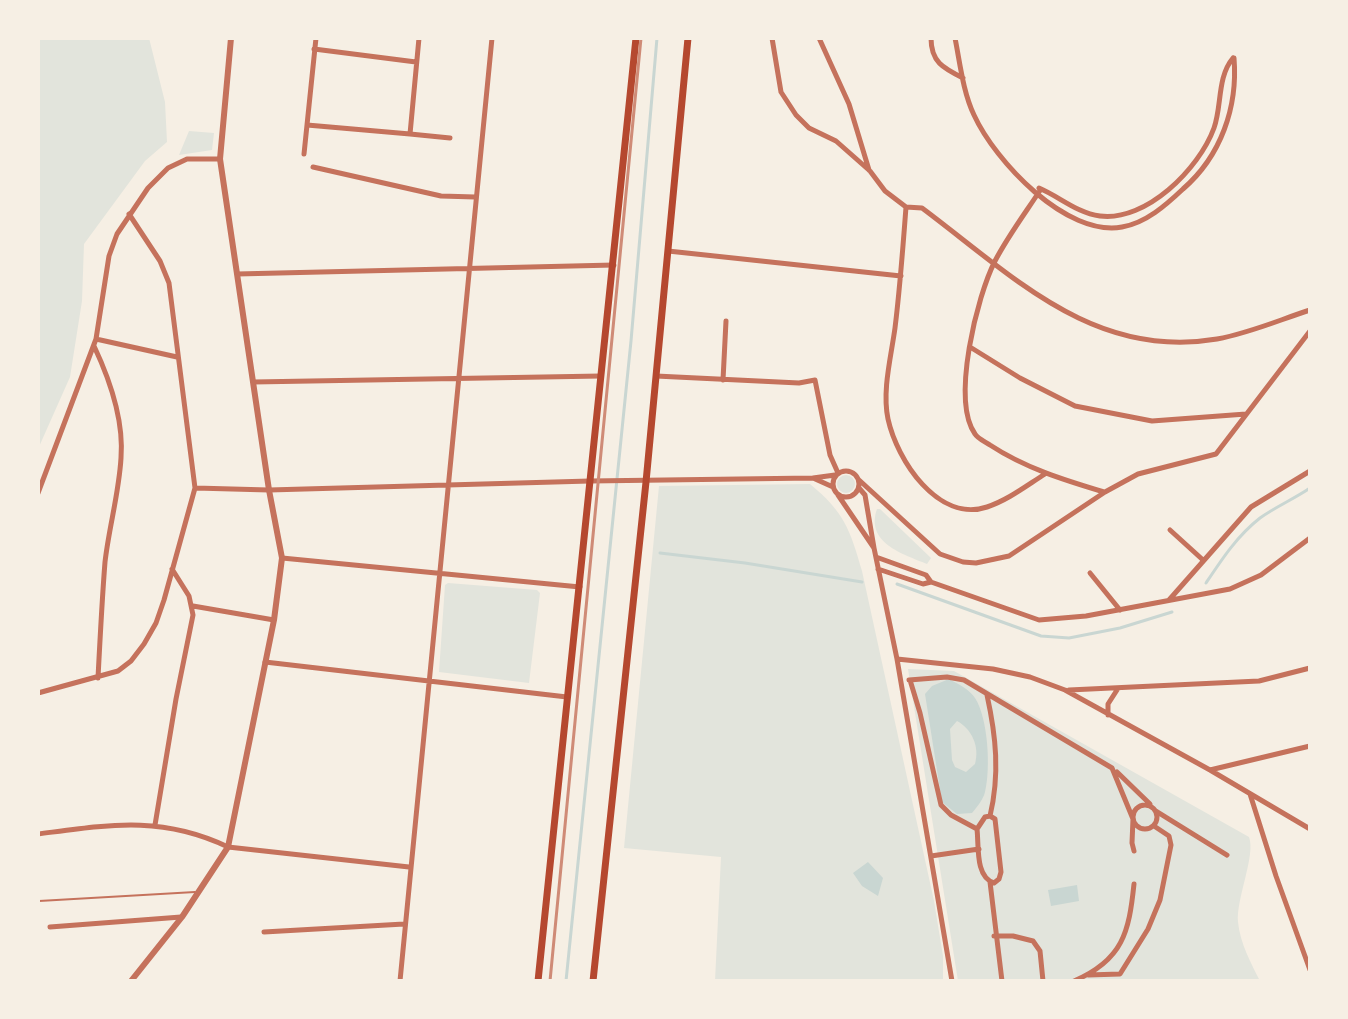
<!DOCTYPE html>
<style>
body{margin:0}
#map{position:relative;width:1348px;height:1019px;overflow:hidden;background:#f6efe4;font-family:"DM Sans",sans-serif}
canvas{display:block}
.frame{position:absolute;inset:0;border:40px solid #f6efe4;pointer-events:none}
</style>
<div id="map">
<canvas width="1348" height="1019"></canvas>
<div class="frame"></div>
</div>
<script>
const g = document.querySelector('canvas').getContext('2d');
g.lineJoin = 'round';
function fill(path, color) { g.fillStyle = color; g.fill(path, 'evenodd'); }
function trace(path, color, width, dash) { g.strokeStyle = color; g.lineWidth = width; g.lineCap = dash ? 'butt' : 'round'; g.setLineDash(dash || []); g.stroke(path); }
fill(new Path2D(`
 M 38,38 L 149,38 L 165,102 L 167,142 L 145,161 L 84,244 L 82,301 L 70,377 L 38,449 Z
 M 189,131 L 214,133 L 212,150 L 179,155 Z
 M837 484a9 9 0 1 1 18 0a9 9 0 1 1-18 0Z
 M 810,484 C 844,512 850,529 862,571 L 934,901 L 943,956 L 943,981 L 715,981 L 721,857 L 624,848 L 659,486 Z
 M 877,509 L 880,509 L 931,558 L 927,564 C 903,554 865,543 877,509 Z
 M 448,583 L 537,590 L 540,593 L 529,683 L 439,672 L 445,585 Z
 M 908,669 L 954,671 L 1249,837 C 1256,855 1236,899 1238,922 C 1240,943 1251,963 1260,981 L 958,981 Z`), '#e2e4dc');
fill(new Path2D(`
 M 949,679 C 958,684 969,689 975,698 C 988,718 991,768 985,792 C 983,800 977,807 972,813 L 957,814 L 942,802 L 925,694 L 932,686 ZM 957,721 C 972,729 980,747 975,764 L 966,772 L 955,767 L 952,760 L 950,729 Z
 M 868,862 L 883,878 L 878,896 L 862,886 L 853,873 Z
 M 1077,885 L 1079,901 L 1051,906 L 1048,890 Z`), '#c9d6d2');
trace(new Path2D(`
 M 660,553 L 745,563 L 862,582
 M 1206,583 C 1222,559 1237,536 1260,518 C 1275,507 1294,499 1310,488
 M 897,584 L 1041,636 L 1069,638 L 1120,628 L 1172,612
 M 566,981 L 631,341 L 657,38`), '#c9d6d2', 3);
trace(new Path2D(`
 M 39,901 L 195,892`), '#c5725c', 2);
trace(new Path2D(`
 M 419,38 L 410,134 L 450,138
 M 772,38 L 781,92 L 796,115 L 809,128 L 836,141 L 870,171 L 885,191 L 906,207 L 922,208 C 1013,276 1094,360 1217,339 C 1250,333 1279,320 1310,310
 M 819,38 L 849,104 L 869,170
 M 931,38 C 931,62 943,68 963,78
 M 955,38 C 960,63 963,92 974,115 C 995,161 1066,237 1122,227 C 1146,223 1166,205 1183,189 C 1221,156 1238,107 1234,58
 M 314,49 L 416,62
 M 307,125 L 410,134
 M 304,154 L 316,38
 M 313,167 L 441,196 L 475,197
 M 1039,188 C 1060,197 1077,213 1100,216 C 1146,222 1199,169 1214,128 C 1222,106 1217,77 1233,58
 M 1041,189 C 1026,212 1008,236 995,261 C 977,296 951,400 975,434 C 978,439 986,442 990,445 C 1025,468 1064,480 1104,492
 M 906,207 C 903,247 900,288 895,328 C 891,357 882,391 888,419 C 897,460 938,523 987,507 C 1008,500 1026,486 1045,474
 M 668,251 L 901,276
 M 237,274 L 614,265
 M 96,339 L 177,357
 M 94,346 C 110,380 124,420 121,458 C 119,493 109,527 105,562 C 102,600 100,639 98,678
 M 970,347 L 1020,378 L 1075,406 L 1152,421 L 1246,414
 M 656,376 L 799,383 L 815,380 L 830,455 L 838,473
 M 723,380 L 726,321
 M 253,382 L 601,376
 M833 484a13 13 0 1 1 26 0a13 13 0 1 1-26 0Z
 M 859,480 L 940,554 L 963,562 L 976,563 L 1009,556 L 1105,492 L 1138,474 L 1216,454 L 1310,331
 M 833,487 L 813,478 L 835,475
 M 195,488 L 269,490 L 590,481 L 813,478
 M 38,493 L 96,339 L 109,256 L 117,234 L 148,188 L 168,168 L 187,159 L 220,159
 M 838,495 L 874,548 L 865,495 L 859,488
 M 1170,530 L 1203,560
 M 874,548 L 897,659 L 952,981
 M 876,557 L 926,575 L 931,582 L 923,584 L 878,569
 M 282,558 L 580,587
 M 1090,573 L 1120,610
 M 931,582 L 1039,620 L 1086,616 L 1230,589 L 1261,575 L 1310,538
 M 1169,600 L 1251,507 L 1310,471
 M 193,606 L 274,620
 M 897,659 L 993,669 L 1030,677 L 1065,690 L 1210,770 L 1310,829
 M 265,662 L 567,697
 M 909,680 L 947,677 L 964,680 L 1112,768 L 1133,819 L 1132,843 L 1134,851
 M 910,680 L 920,713 L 941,805 L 951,815 L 977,829 C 979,846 975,877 994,883 L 999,879 L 1001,872 L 995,819 L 990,816 L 985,817 L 977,829
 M 1069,690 L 1259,681 L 1310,668
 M 38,693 L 118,671 L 131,661 L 144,644 L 156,623 L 164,600 L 195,488 L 169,283 L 160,261 L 129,214
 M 987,695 C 996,736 1000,774 990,816
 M 1108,715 L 1108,704 L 1117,690
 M 1210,770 L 1310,746
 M 1117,772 L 1150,804
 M 1250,794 L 1276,876 L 1310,970
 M1133 817a12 12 0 1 1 24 0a12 12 0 1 1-24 0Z
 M 1156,811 L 1227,855
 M 155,825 L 176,699 L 193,615 L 189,596 L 172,569
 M 38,834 C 108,825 161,815 228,847 L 409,867
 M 931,856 L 979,849
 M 990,882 L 1002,981
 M 50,927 L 181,917
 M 264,932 L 404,924
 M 994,936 L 1013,936 L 1033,941 L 1040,951 L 1043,981
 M 1088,975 L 1120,974 L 1148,929 L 1160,900 L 1171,845 L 1169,836 L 1154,826
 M 400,981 L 492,38
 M 1074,981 C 1123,960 1129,932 1134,884`), '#c5725c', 5);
trace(new Path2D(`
 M 131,981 L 182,917 L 228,847 L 274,620 L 282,558 L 269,490 L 220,159 L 231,38`), '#c5725c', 6);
trace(new Path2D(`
 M 538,981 L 636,38
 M 593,981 L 646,482 L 688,38`), '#b5482f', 7);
trace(new Path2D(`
 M 550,981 L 641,38`), '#cf8b77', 3);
</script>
